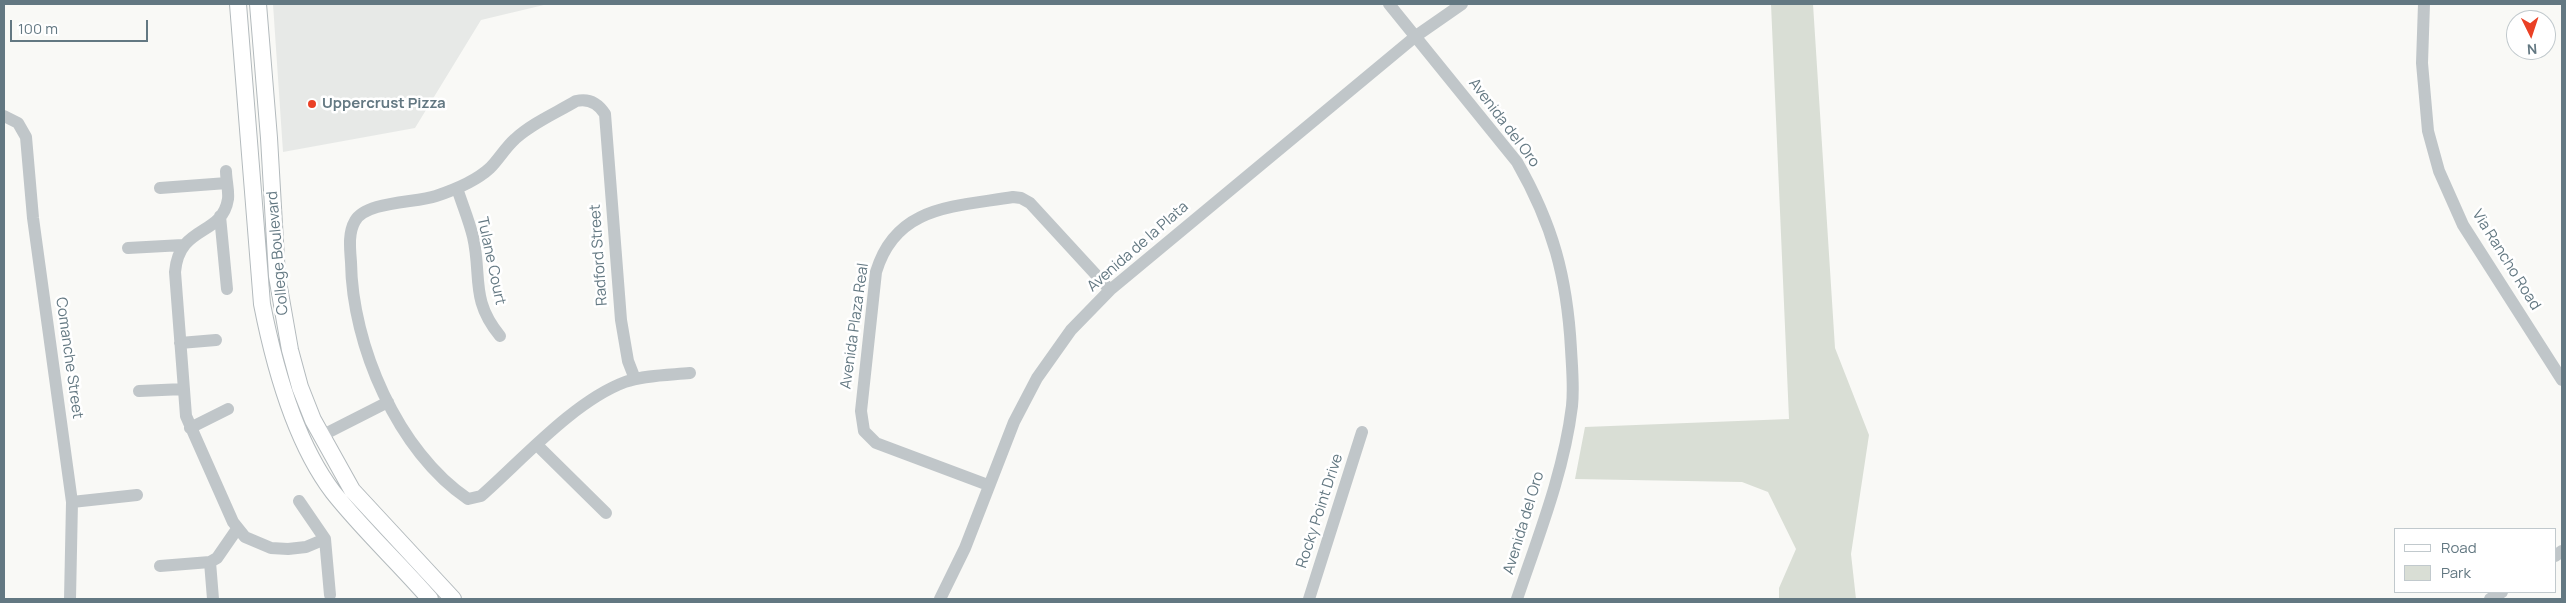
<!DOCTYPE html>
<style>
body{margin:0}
#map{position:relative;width:2566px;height:603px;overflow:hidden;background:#f9f9f6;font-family:Manrope,sans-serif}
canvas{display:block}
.frame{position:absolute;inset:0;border:5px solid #637882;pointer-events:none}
.legend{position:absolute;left:2394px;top:528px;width:162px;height:65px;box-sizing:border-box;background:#fff;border:1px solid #c1c9cd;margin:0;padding:6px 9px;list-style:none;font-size:15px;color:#637882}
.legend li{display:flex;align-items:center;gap:10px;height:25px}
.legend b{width:25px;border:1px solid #c1c9cd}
.north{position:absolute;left:2506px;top:10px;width:50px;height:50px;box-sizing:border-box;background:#fff;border:1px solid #c1c9cd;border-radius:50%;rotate:176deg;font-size:14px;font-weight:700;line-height:20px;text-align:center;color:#637882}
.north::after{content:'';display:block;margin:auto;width:18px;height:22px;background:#ea4025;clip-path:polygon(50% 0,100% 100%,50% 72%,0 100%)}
.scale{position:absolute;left:10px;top:20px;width:138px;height:22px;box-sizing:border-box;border:2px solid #637882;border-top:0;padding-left:6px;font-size:15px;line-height:18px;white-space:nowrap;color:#637882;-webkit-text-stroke:4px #fff;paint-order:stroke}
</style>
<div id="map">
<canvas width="2566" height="603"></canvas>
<div class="frame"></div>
<ul class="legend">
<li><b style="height:6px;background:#fff"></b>Road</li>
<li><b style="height:14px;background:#d9ded5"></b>Park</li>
</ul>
<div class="north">N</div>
<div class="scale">100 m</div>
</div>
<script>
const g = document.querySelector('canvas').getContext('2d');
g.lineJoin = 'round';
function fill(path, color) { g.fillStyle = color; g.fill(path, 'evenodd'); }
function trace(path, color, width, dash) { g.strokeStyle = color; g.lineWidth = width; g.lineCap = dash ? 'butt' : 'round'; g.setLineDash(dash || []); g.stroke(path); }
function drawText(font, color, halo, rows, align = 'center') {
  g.font = font + ' Manrope,sans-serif'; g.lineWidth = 5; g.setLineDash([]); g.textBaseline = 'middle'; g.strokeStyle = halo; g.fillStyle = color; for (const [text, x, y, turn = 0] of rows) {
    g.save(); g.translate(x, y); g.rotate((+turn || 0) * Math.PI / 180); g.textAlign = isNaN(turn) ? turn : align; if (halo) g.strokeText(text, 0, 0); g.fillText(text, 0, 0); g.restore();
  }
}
fill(new Path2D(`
 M 273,4 L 548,4 L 481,20 L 415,128 L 283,152 Z`), '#e7e9e7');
fill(new Path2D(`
 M 1771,4 L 1813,4 L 1835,348 L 1869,435 L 1851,554 L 1856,599 L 1779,599 L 1779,588 L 1796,549 L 1768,492 L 1742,482 L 1575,479 L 1585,427 L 1789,419 Z`), '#d9ded5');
const major = new Path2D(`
 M 238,4 L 262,304 C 274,365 295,442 333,492 C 363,530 398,562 430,599
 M 258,4 L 269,138 L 277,276 L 290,350 L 300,387 L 313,420 L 352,490 L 453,599`);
trace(major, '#b3babd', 18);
trace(new Path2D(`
 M 1389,4 L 1517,162 C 1553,225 1567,277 1571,349 C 1572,368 1574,387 1572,406 C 1564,472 1538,537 1517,599
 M 2424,4 L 2422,63 L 2428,131 L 2439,171 L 2463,225 L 2562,380
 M 4,116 L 18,123 L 26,137 L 33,218 L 72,502 L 70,599
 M 226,171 C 226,180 229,190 228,199 C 222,237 179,224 175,272 L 186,416 L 233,522 L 245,537 L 271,548 L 288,549 L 306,547 L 325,539
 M 160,188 L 227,183
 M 457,188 C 462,204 469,220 473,237 C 482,276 470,300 500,336
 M 220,216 L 227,289
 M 128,248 L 183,245
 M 180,343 L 216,340
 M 635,379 L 628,361 L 621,320 L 605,114 C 598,103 589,98 576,101 C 556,113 532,123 515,139 C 505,148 499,159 490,168 C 476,181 454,190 436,196 C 416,203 366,201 355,221 C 348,233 350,249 351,262 C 352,345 398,452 468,499 L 481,496 C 522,460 574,401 625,382 C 645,375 669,375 690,373
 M 139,391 L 184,389
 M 190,428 L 228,409
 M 321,436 L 388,402
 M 537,445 L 606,513
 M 988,485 L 876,443 L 864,431 L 861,411 L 876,272 C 896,205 954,207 1013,197 L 1021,198 L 1030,203 L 1110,290
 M 299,501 L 325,539 L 330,595
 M 72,502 L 137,495
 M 2555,556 L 2562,551
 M 210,562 L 213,599
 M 160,566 L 210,562 L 217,558 L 237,529
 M 940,599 L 965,548 L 1014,422 L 1037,378 L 1071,330 L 1110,290 L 1416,36 L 1462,4
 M 1309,599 L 1362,432
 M 2490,599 L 2502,592`), '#c0c6c9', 12);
trace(major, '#fff', 16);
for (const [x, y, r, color] of [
 [312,104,5,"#ea4025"]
]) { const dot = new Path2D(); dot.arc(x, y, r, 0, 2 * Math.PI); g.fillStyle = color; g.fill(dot); trace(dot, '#fff', 2); }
drawText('bold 15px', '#637882', '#fff', [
 ["Uppercrust Pizza",322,104]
], 'left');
drawText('15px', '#637882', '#fff', [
 ["Avenida del Oro",1504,123,53],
 ["Avenida de la Plata",1138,247,-41],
 ["College Boulevard",278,253,-95],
 ["Radford Street",599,255,-94],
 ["Via Rancho Road",2506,260,58],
 ["Tulane Court",491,261,78],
 ["Avenida Plaza Real",855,326,-82],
 ["Comanche Street",69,358,82],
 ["Rocky Point Drive",1320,511,-72],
 ["Avenida del Oro",1524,523,-73]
]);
</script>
